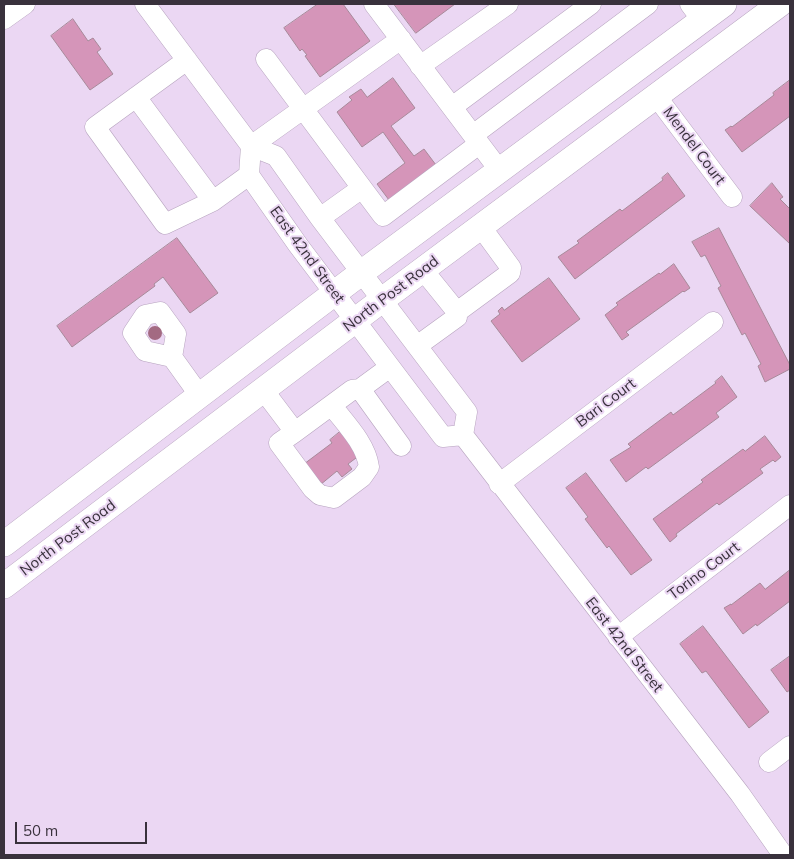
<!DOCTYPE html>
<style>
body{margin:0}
#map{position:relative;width:794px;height:859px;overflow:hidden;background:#ebd7f3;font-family:Mulish,sans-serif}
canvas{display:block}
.frame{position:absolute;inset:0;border:5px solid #39313c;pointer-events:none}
.scale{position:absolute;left:15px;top:822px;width:132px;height:22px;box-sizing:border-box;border:2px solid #39313c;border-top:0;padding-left:6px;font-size:15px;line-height:18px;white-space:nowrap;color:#39313c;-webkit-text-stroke:4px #ebd7f3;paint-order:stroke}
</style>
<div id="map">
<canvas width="794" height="859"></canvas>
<div class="frame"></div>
<div class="scale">50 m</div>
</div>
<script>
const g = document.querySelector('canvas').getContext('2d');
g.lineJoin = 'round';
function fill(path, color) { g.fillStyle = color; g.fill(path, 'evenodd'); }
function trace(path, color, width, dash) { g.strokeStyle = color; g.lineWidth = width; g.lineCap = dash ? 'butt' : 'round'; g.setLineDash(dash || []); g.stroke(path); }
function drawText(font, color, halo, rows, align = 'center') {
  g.font = font + ' Mulish,sans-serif'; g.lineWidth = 4; g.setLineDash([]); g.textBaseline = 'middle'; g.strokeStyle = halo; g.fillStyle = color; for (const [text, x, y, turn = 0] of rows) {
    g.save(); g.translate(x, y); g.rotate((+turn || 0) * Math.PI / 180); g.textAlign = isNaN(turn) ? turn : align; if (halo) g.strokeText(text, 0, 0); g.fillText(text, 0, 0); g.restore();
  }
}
const building = new Path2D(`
 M 318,4 L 343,4 L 370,41 L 320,77 L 305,56 L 307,55 L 302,49 L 300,51 L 284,28 Z
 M 394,4 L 455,4 L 416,33 Z
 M 73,19 L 88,41 L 93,38 L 101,49 L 97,52 L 113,74 L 90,90 L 51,36 Z
 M 393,78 L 415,108 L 391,126 L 414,156 L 424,149 L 439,169 L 392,204 L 377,184 L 405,163 L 383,132 L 362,147 L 337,112 L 352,100 L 349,97 L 361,89 L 367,97 Z
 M 790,80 L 790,116 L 742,152 L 725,130 L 731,126 L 732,127 L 774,95 L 773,93 Z
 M 668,173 L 685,196 L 575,279 L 558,257 L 579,243 L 577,241 L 620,209 L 622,211 L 663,180 L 662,178 Z
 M 772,183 L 783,197 L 780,199 L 790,209 L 790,244 L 750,206 Z
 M 719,228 L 790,365 L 790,369 L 765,382 L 758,366 L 761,364 L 745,333 L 742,335 L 718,288 L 721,286 L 705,255 L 701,257 L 692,242 Z
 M 177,238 L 218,293 L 190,313 L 163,277 L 154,284 L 155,286 L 72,347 L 57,326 Z
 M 674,264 L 690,288 L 684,292 L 683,291 L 626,332 L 629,335 L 622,340 L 605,315 L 618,305 L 616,303 L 659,273 L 660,274 Z
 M 549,278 L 580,319 L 522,362 L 491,321 L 500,314 L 498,311 L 502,307 L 504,310 Z
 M 722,376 L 737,397 L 716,413 L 719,417 L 648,469 L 646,467 L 626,482 L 610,460 L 631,447 L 628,444 L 671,412 L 673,415 L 716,383 L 715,382 Z
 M 341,431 L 360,455 L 348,464 L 352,469 L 342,477 L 337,471 L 320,485 L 304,464 L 332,443 L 330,440 Z
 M 765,436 L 781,457 L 775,462 L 773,460 L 760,469 L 763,473 L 719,505 L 717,503 L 676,534 L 677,536 L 670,542 L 653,519 L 703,482 L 701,480 L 743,449 L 745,451 Z
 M 586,473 L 652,560 L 631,575 L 609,546 L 607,548 L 585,519 L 588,517 L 566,488 Z
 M 790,570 L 790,601 L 757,626 L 756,624 L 743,634 L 724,608 L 731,604 L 731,605 L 760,583 L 765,589 Z
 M 703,626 L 769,712 L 749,728 L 706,671 L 702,673 L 680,644 Z
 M 790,656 L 790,690 L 787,692 L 771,670 Z`);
fill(building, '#d595b9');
trace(building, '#a78999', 1);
const minor = new Path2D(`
 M 145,4 L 251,146 L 276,156 L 320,218 L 467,412 L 463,435 L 740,794 L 783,855
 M 374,4 L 500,171
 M 690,4 L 702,20
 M 4,19 L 25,4
 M 266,59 L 362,188
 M 187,60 L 95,127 L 165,224 L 213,201 L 249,175
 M 420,66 L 508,4
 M 656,96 L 732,197
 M 136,97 L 213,201
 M 452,107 L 591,4
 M 473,135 L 648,4
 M 251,146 L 249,175 L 298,245 L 443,437 L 463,435
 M 251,146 L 401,39
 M 320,218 L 362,188 L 383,216 L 479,144
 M 457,312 L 510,273 L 511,268 L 481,227
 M 417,346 L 457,317 L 457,312 L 423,270
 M 172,357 L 145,351 L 133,333 L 145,315 L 160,312 L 176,334 L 172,357 L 200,396
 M 360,389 L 401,446
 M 264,391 L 295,432 L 352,390 L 360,389 L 390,367
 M 295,432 L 279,443 L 313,489 L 320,495 L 334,498 L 362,477 L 369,467 C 366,444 346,424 332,406
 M 499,484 L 713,322
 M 618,637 L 790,505
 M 769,762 L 790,746`);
const major = new Path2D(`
 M 4,544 L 361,273 L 724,4
 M 4,586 L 382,300 L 780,4`);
trace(minor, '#b6a3be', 21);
trace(major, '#b6a3be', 26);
trace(minor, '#fff', 20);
trace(major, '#fff', 25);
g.fillStyle = '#a36a82';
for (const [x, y] of [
 [155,333]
]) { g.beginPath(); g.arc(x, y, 7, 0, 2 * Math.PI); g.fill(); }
drawText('15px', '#39313c', '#ebd7f3', [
 ["Mendel Court",694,146,53],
 ["East 42nd Street",307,255,54],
 ["North Post Road",391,294,-37],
 ["Bari Court",606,403,-37],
 ["North Post Road",68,538,-37],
 ["Torino Court",704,571,-37],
 ["East 42nd Street",624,645,52]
]);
</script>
